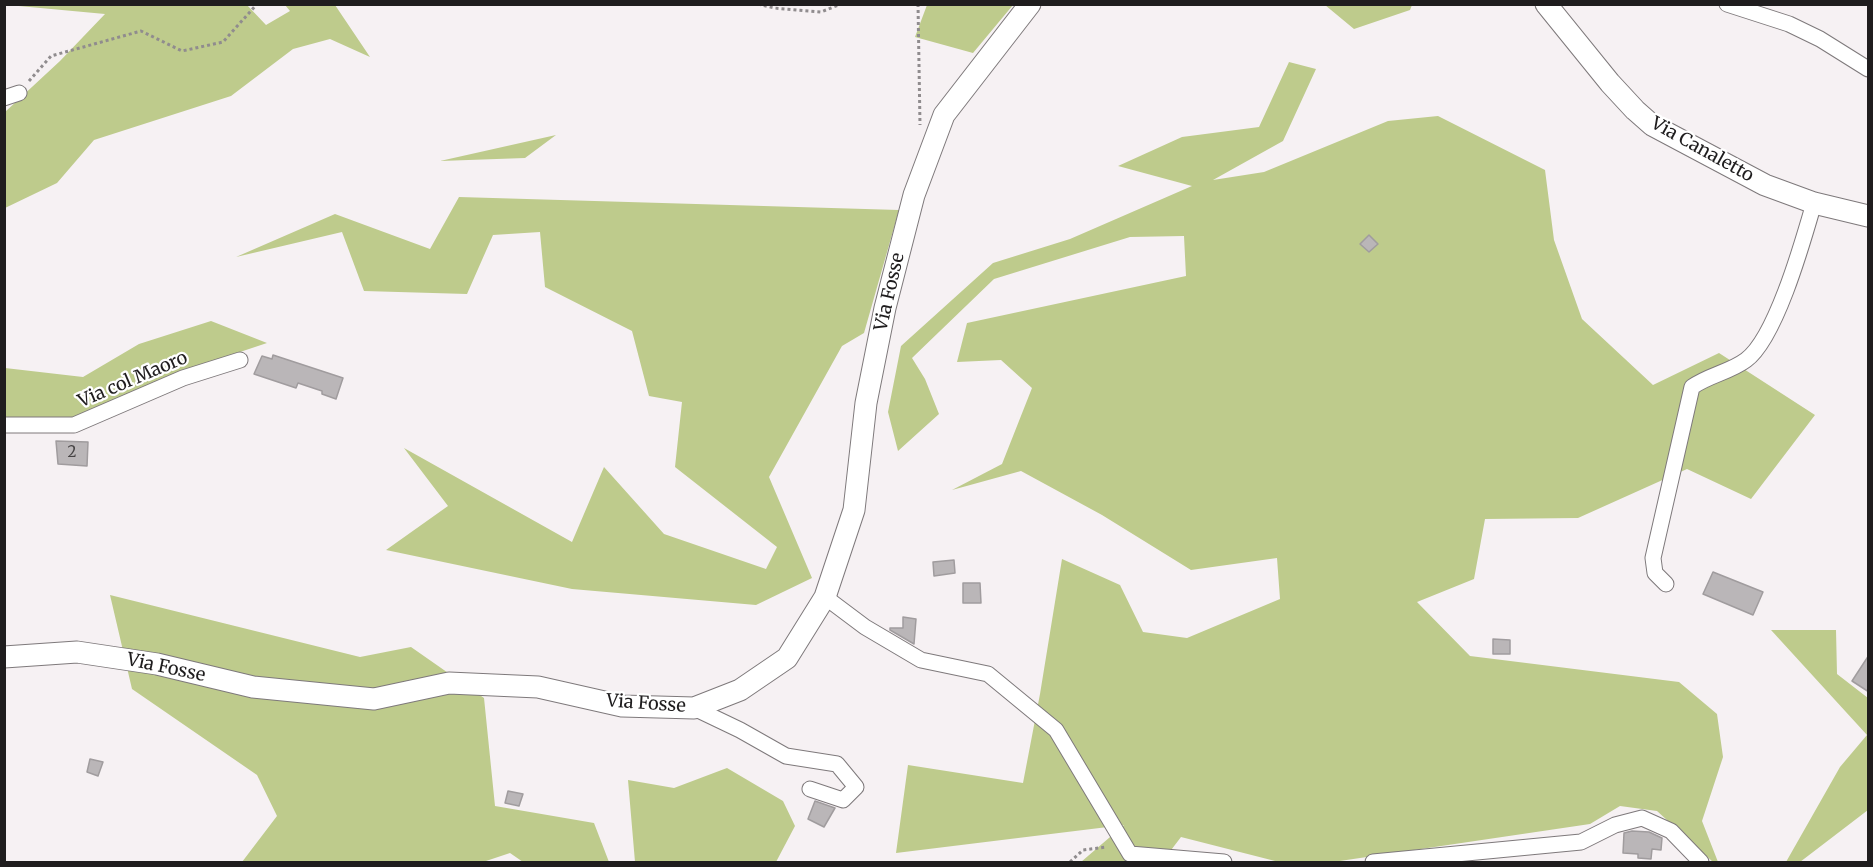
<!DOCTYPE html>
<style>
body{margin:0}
#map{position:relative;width:1873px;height:867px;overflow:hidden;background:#f6f1f3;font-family:Merriweather,serif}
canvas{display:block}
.frame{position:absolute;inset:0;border:6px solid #1f1d1e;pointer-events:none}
</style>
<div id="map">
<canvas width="1873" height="867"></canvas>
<div class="frame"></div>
</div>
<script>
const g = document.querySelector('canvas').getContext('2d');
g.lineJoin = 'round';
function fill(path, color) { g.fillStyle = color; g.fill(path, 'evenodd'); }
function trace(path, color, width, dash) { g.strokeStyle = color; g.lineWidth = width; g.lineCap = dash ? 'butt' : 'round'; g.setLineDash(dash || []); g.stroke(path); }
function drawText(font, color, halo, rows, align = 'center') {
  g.font = font + ' Merriweather,serif'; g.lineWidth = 4.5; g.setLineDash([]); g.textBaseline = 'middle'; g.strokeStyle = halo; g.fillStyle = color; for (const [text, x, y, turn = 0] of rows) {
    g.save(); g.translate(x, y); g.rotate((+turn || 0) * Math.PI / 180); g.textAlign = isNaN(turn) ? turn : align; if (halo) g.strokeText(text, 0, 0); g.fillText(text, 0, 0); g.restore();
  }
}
fill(new Path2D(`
 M 8,5 L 247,5 L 266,25 L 290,11 L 285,5 L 335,5 L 370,57 L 330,39 L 293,49 L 231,96 L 94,140 L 57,183 L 5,208 L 5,112 L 60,61 L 105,14 Z
 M 927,5 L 927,4 L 1013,5 L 973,53 L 915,37 Z
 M 1325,5 L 1412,5 L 1410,10 L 1354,29 Z
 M 1289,62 L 1316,69 L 1283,141 L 1213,180 L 1264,172 L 1388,121 L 1438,116 L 1545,170 L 1554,240 L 1582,319 L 1653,385 L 1719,353 L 1815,415 L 1751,499 L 1687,469 L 1578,518 L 1485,519 L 1474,579 L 1417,602 L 1470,656 L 1679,682 L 1717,714 L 1723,757 L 1702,821 L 1718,862 L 1713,862 L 1657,811 L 1620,806 L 1590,824 L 1333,862 L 1279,862 L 1181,837 L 1162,862 L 1081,862 L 1124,825 L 896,853 L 908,765 L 1023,783 L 1040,694 L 1062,559 L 1120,585 L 1143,632 L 1187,638 L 1280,599 L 1277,558 L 1191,570 L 1102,515 L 1021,471 L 952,490 L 1002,464 L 1032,388 L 1001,360 L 957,362 L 967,323 L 1186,276 L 1184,236 L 1130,237 L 994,279 L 912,358 L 925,379 L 939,414 L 898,451 L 888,412 L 901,346 L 993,263 L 1070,239 L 1192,186 L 1118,166 L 1182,137 L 1259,127 Z
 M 556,135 L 525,158 L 440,161 Z
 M 459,197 L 899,210 L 864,333 L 842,346 L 769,477 L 812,578 L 756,605 L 572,589 L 386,550 L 448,506 L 404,448 L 572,542 L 604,467 L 664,534 L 766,569 L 777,547 L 675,467 L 682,402 L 649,396 L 632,331 L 545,287 L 540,232 L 493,235 L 467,294 L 364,291 L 342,232 L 236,257 L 335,214 L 430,249 Z
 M 211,321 L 267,343 L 183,371 L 96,416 L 5,427 L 5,368 L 83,377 L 139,344 Z
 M 110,595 L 360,657 L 411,647 L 484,698 L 495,806 L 594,823 L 609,862 L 523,862 L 510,853 L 483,862 L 242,862 L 277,816 L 257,775 L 132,689 Z
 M 1771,630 L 1836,630 L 1837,674 L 1868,698 L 1868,810 L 1800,862 L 1786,862 L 1840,767 L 1867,735 Z
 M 727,768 L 783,801 L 795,826 L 776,862 L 635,862 L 628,780 L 674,788 Z`), '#becb8c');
const building = new Path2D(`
 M 1369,235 L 1378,244 L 1369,252 L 1360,244 Z
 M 273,355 L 343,378 L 336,399 L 322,394 L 322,391 L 298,383 L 296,388 L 254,374 L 262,356 L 272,359 Z
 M 56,441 L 88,442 L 87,466 L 58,464 Z
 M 954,560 L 955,573 L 934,576 L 933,562 Z
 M 1713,572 L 1763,592 L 1753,615 L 1703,594 Z
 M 963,583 L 980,583 L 981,603 L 963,603 Z
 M 903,617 L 916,619 L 914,644 L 890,630 L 890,628 L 903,628 Z
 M 1493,639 L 1510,640 L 1510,654 L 1493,654 Z
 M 1869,655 L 1869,692 L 1852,681 Z
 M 90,759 L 103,762 L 98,776 L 87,772 Z
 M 508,791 L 523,794 L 519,806 L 505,803 Z
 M 815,801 L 835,808 L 824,827 L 808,819 Z
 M 1632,831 L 1649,832 L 1662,838 L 1661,850 L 1652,849 L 1651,859 L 1638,858 L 1638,854 L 1623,853 L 1624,833 Z`);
fill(building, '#bab6b8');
trace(building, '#a09c9e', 1.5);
const street = new Path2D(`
 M 1727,4 L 1789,24 L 1820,39 L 1868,69
 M 4,98 L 19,93
 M 4,425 L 74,425 L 183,378 L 240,360
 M 1666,584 L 1655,573 L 1653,558 L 1692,387 C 1709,375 1730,372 1746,360 C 1776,338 1803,241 1814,203
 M 825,597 L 865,627 L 921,660 L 988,674 L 1056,730 L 1130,854 L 1224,862
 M 694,708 L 740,730 L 786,756 L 837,764 L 856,787 L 843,800 L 810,789
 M 1373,862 L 1581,842 L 1615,825 L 1642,818 L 1671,831 L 1701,862`);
const secondary = new Path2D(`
 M 1546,4 L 1610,83 L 1635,110 L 1652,125 L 1765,185 L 1814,203 L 1868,216
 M 4,657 L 77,652 L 157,664 L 253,687 L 374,699 L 449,683 L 538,687 L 622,706 L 694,708 L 740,690 L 787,658 L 825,597 L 854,510 L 866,403 L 885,308 L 914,195 L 944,115 L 1030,4`);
trace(street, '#7e797b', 17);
trace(secondary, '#7e797b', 23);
trace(new Path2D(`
 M 758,4 L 774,8 L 821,12 L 841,4
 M 918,4 L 920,125
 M 29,81 L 51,56 L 141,31 L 182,51 L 223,42 L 257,4
 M 1070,862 L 1083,850 L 1107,847`), '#908c8e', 3, [3, 3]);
trace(street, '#fff', 15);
trace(secondary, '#fff', 21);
drawText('15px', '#464344', null, [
 ["2",72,453]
]);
drawText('18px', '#1f1d1e', '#fff', [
 ["Via Canaletto",1702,150,29],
 ["Via Fosse",890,292,-77],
 ["Via col Maoro",133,380,-23],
 ["Via Fosse",166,668,12],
 ["Via Fosse",646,704,4]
]);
</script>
